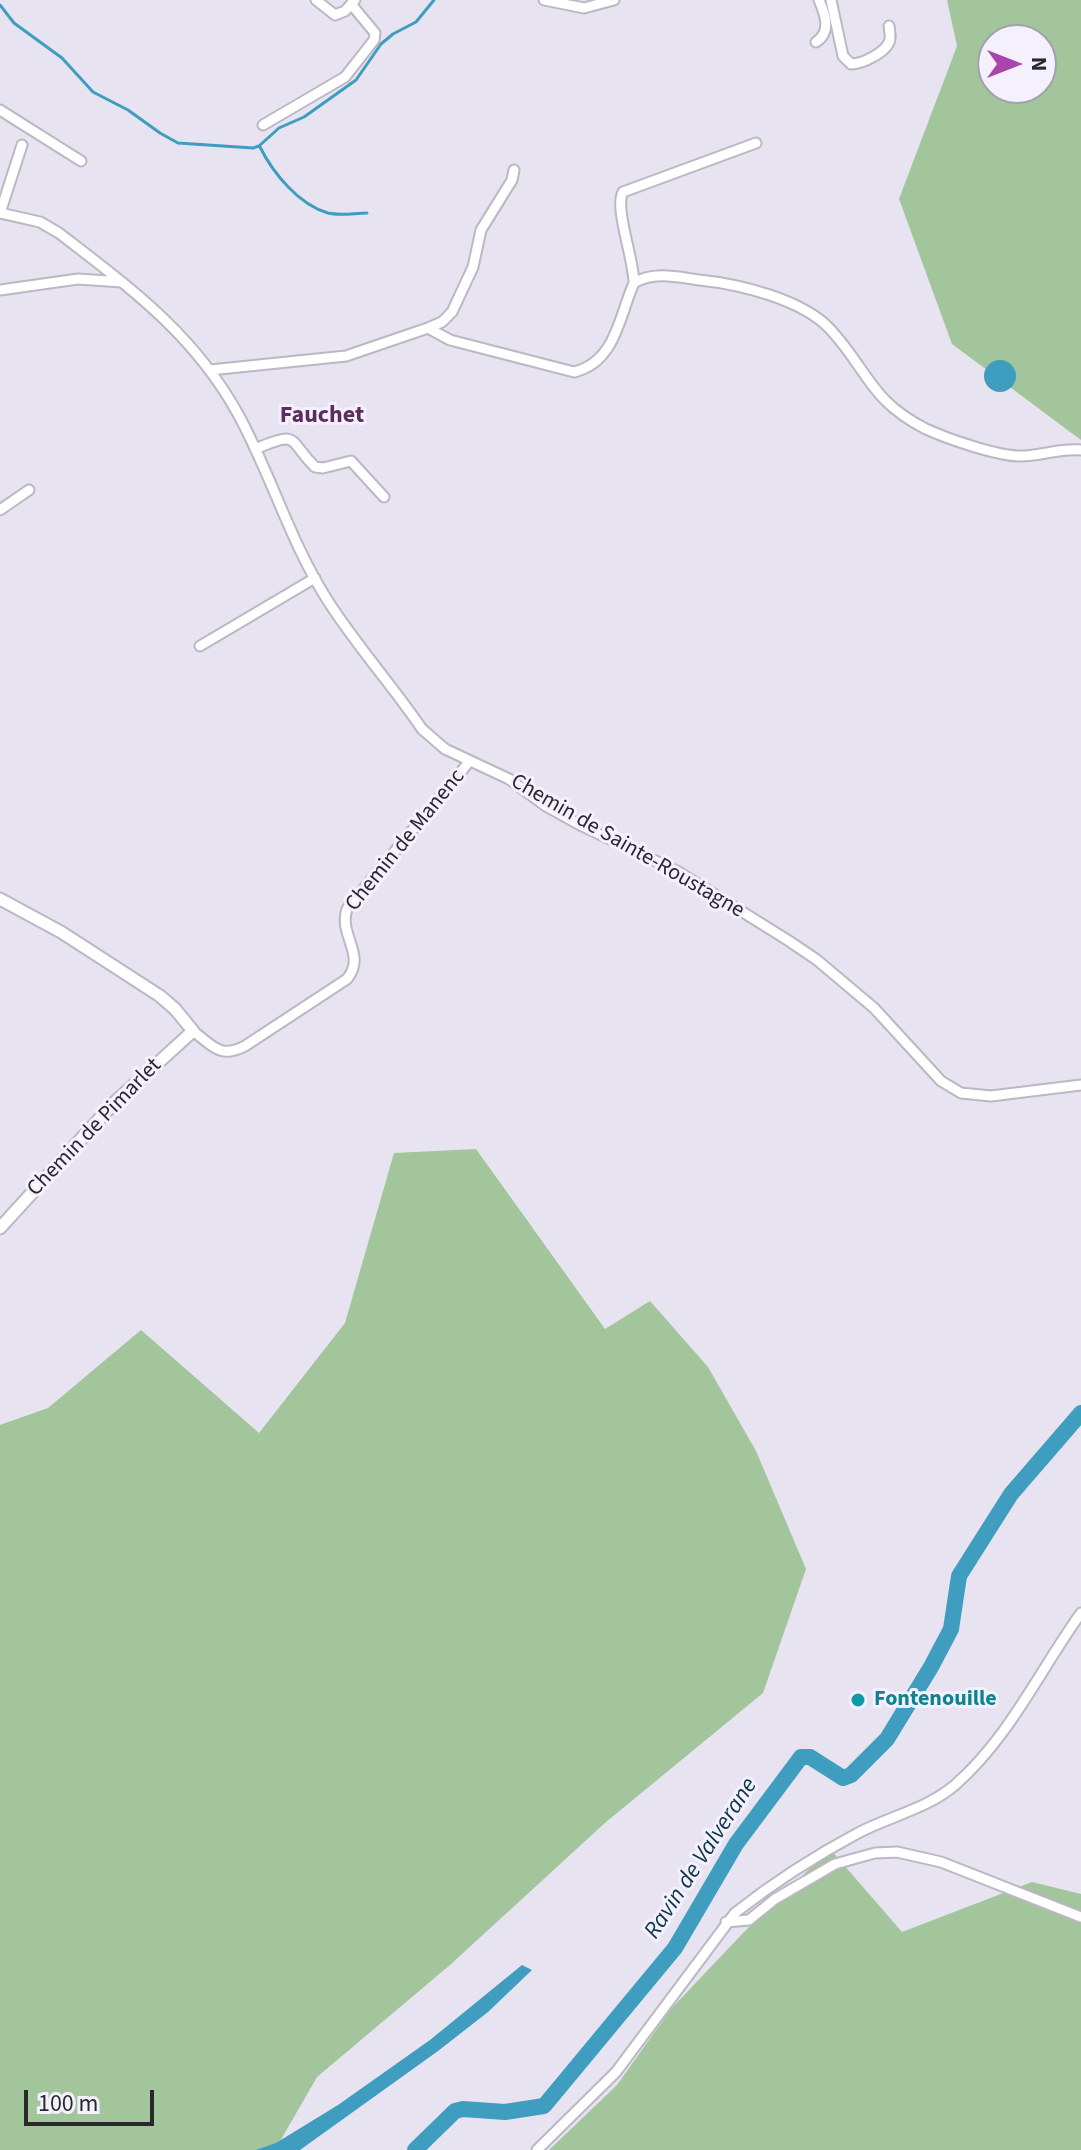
<!DOCTYPE html>
<style>
body{margin:0}
#map{position:relative;width:1081px;height:2150px;overflow:hidden;background:#e7e3f0;font-family:"Source Sans 3",sans-serif}
canvas{display:block}
.north{position:absolute;left:977px;top:24px;width:80px;height:80px;box-sizing:border-box;background:#f5f0fe;border:2px solid #a3a0aa;border-radius:50%;rotate:90deg;font-size:22px;font-weight:700;line-height:32px;text-align:center;color:#29282d}
.north::after{content:'';display:block;margin:auto;width:28px;height:36px;background:#a945ab;clip-path:polygon(50% 0,100% 100%,50% 72%,0 100%)}
.scale{position:absolute;left:24px;top:2090px;width:130px;height:36px;box-sizing:border-box;border:4px solid #29282d;border-top:0;padding-left:10px;font-size:24px;line-height:28px;white-space:nowrap;color:#29282d;-webkit-text-stroke:6px #f5f0fe;paint-order:stroke}
</style>
<div id="map">
<canvas width="1081" height="2150"></canvas>
<div class="north">N</div>
<div class="scale">100 m</div>
</div>
<script>
const g = document.querySelector('canvas').getContext('2d');
g.lineJoin = 'round';
function fill(path, color) { g.fillStyle = color; g.fill(path, 'evenodd'); }
function trace(path, color, width, dash) { g.strokeStyle = color; g.lineWidth = width; g.lineCap = dash ? 'butt' : 'round'; g.setLineDash(dash || []); g.stroke(path); }
function drawText(font, color, halo, rows, align = 'center') {
  g.font = font + ' "Source Sans 3",sans-serif'; g.lineWidth = 6; g.setLineDash([]); g.textBaseline = 'middle'; g.strokeStyle = halo; g.fillStyle = color; for (const [text, x, y, turn = 0] of rows) {
    g.save(); g.translate(x, y); g.rotate((+turn || 0) * Math.PI / 180); g.textAlign = isNaN(turn) ? turn : align; if (halo) g.strokeText(text, 0, 0); g.fillText(text, 0, 0); g.restore();
  }
}
fill(new Path2D(`
 M 947,0 L 1081,0 L 1081,440 L 952,344 L 899,199 L 957,46 ZM 993,40 L 1041,40 L 1041,88 L 993,88 Z
 M 476,1149 L 605,1329 L 650,1301 L 708,1367 L 756,1451 L 806,1569 L 763,1693 L 606,1822 L 450,1965 L 317,2077 L 275,2150 L 0,2150 L 0,1425 L 48,1408 L 141,1330 L 259,1433 L 345,1323 L 394,1153 Z
 M 830,1849 L 902,1932 L 1032,1882 L 1081,1894 L 1081,2150 L 549,2150 L 617,2085 L 671,2009 L 744,1932 Z`), '#a2c59c');
fill(new Path2D(`
 M984 376a16 16 0 1 1 32 0a16 16 0 1 1-32 0Z
 M 522,1965 L 532,1970 L 488,2012 L 438,2051 L 300,2150 L 256,2150 L 276,2143 L 338,2105 L 430,2040 Z`), '#3f9dc0');
trace(new Path2D(`
 M 0,5 L 14,23 L 62,58 L 93,92 L 128,110 L 160,133 L 178,143 L 253,148 L 259,146 L 279,128 L 304,117 L 356,80 L 381,44 L 393,34 L 416,22 L 434,0
 M 260,147 C 273,173 299,205 328,213 C 340,216 355,213 367,213`), '#3f9dc0', 3);
trace(new Path2D(`
 M 415,2150 L 455,2111 L 463,2109 L 505,2112 L 544,2106 L 675,1948 L 736,1844 L 801,1757 L 810,1757 L 843,1778 L 851,1775 L 887,1739 L 931,1667 L 951,1629 L 959,1576 L 1011,1494 L 1081,1413`), '#3f9dc0', 16);
const minor = new Path2D(`
 M 316,0 L 335,15 L 345,11 L 355,0
 M 544,0 L 584,8 L 614,0
 M 831,0 L 843,56 L 851,64 C 862,64 888,52 890,39 C 891,38 889,27 889,26
 M 816,42 C 832,32 825,14 819,0
 M 0,110 L 81,161
 M 263,125 L 345,77 L 374,40 L 375,33 L 351,4
 M 0,213 L 40,222 L 59,233 C 130,288 193,333 238,414 C 271,474 290,542 328,601 C 356,645 392,685 422,729 L 445,749 L 509,779 L 546,806 L 582,826 L 677,871 L 789,941 L 817,960 L 874,1008 L 941,1081 L 961,1093 L 991,1096 L 1081,1085
 M 0,213 L 22,145
 M 634,283 C 634,260 614,207 623,192 L 756,143
 M 0,290 L 78,279 L 122,282
 M 428,328 L 442,322 L 452,312 L 473,267 L 481,230 L 512,180 L 514,170
 M 210,370 L 346,356 L 428,328 L 450,340 L 574,372 C 616,362 619,316 634,283 C 654,271 677,277 699,280 C 739,284 802,299 830,329 C 868,370 870,401 926,429 C 948,439 997,456 1020,456 C 1042,456 1058,448 1081,450
 M 255,449 C 300,430 287,439 315,467 L 323,468 L 351,461 L 384,497
 M 0,510 L 29,490
 M 200,646 L 315,578
 M 193,1031 C 213,1046 220,1059 245,1046 L 347,979 C 367,955 338,935 347,909 L 469,762
 M 726,1922 L 749,1920 L 775,1899 L 835,1864 L 875,1853 L 897,1852 L 941,1862 L 1081,1917
 M 537,2150 L 616,2072 L 735,1913 C 773,1883 815,1856 858,1833 C 890,1816 927,1809 955,1785 C 1009,1738 1040,1670 1081,1613`);
const tertiary = new Path2D(`
 M 0,899 L 61,932 L 160,996 L 175,1009 L 193,1031 L 115,1102 L 0,1228`);
trace(minor, '#bbb7c4', 13);
trace(tertiary, '#bbb7c4', 15);
trace(minor, '#fff', 9);
trace(tertiary, '#fff', 11);
for (const [x, y, r, color] of [
 [858,1700,8,"#0f9aa8"]
]) { const dot = new Path2D(); dot.arc(x, y, r, 0, 2 * Math.PI); g.fillStyle = color; g.fill(dot); trace(dot, '#f5f0fe', 3); }
drawText('22px', '#29282d', '#f5f0fe', [
 ["Chemin de Manenc",406,841,-51],
 ["Chemin de Sainte-Roustagne",627,847,30],
 ["Chemin de Pimarlet",95,1128,-46]
]);
drawText('bold 22px', '#0d838f', '#f5f0fe', [
 ["Fontenouille",874,1700]
], 'left');
drawText('bold 24px', '#5d2c5e', '#f5f0fe', [
 ["Fauchet",322,417]
]);
drawText('italic 24px', '#0c3746', '#f5f0fe', [
 ["Ravin de Valverane",702,1859,-57]
]);
</script>
